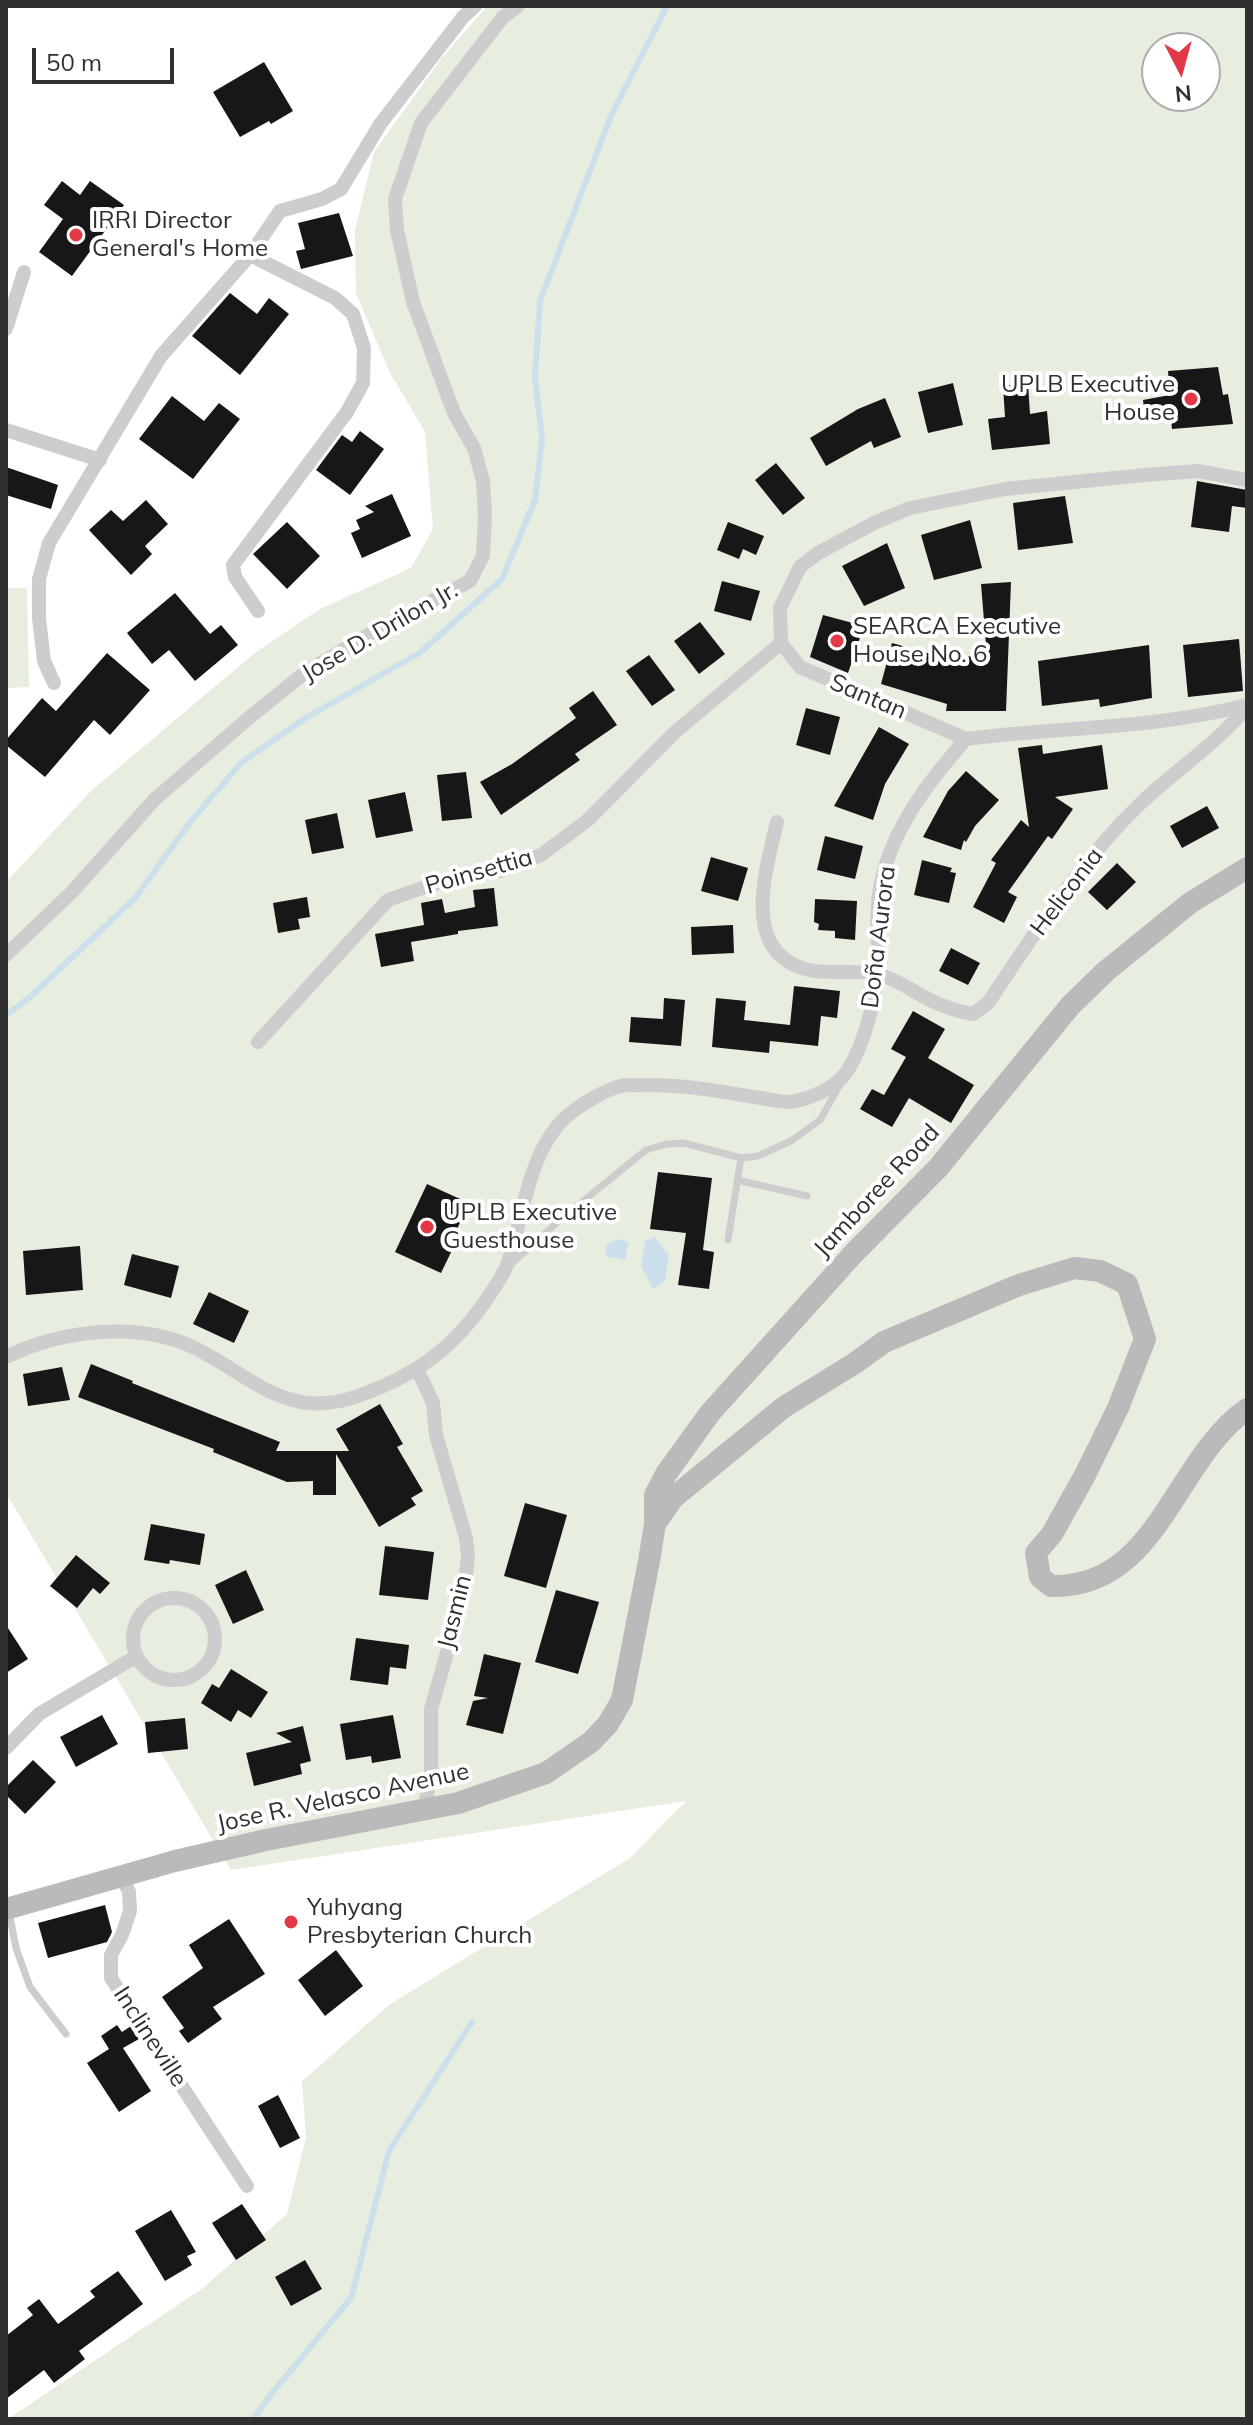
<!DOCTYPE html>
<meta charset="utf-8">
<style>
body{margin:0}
#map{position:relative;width:1253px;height:2425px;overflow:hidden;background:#fff;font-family:Mulish,sans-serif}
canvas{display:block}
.frame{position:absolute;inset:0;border:8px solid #303030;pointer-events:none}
.north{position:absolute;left:1141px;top:32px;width:80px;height:80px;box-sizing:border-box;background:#fff;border:2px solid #acacac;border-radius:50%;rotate:174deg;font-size:22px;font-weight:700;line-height:32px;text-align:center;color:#303030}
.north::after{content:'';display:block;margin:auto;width:28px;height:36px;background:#e23848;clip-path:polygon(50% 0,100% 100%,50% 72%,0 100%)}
.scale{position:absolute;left:32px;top:48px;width:142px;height:36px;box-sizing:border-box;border:4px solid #303030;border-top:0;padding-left:10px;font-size:24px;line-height:28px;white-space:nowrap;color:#303030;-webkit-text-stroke:6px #fff;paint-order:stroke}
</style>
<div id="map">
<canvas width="1253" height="2425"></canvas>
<div class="frame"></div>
<div class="north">N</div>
<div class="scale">50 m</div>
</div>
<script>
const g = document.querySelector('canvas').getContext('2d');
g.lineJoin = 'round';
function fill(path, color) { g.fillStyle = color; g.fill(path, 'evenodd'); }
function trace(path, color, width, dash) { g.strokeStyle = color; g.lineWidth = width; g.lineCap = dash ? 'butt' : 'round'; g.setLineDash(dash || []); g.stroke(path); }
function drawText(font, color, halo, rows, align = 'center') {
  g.font = font + ' Mulish,sans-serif'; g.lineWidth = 8; g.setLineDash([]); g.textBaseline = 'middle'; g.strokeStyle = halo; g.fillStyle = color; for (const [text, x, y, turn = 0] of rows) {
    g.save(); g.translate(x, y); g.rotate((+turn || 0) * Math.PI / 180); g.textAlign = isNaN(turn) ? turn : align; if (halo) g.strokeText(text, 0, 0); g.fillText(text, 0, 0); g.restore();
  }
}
fill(new Path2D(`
 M 487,6 L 1247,6 L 1247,2419 L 8,2419 L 203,2288 L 287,2214 L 306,2137 L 302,2081 L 390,2004 L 630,1858 L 686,1801 L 231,1870 L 6,1493 L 6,882 L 92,790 L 256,652 L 320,609 L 411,568 L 433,529 L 425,432 L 389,371 L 356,293 L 355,230 L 374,152 L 441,59 ZM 1157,48 L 1205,48 L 1205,96 L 1157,96 Z
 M 6,588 L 27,588 L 29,687 L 6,688 Z`), '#e7eddf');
fill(new Path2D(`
 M 655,1237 L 669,1255 L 665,1281 L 653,1289 L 641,1266 L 645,1241 Z
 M 618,1239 L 629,1242 L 625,1260 L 605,1256 L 607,1244 Z`), '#cce0ec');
trace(new Path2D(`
 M 6,1015 L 29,998 L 135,898 L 191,821 L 241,763 L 304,719 L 421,652 L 502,579 L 535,500 L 542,439 L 535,378 L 540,301 L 611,116 L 667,6
 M 253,2419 L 273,2392 L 351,2298 L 389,2151 L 472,2022`), '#cce0ec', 6);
fill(new Path2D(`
 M 264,62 L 293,111 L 271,124 L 269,121 L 240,137 L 213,92 Z
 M 62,181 L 80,195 L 90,181 L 124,205 L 72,276 L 39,252 L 63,219 L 44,205 Z
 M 339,213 L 353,256 L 301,269 L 296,251 L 305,249 L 298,223 Z
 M 230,293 L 257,314 L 269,298 L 289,314 L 240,375 L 192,336 Z
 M 1218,367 L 1223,395 L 1228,394 L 1233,424 L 1172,429 L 1171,419 L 1146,424 L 1143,400 L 1170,395 L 1168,371 Z
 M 953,383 L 963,425 L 928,433 L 918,392 Z
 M 1028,384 L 1030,414 L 1047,411 L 1050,444 L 992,450 L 988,419 L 1005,417 L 1003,386 Z
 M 172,396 L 204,421 L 219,403 L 240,419 L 193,479 L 139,439 Z
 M 885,398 L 901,437 L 874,448 L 871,441 L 826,466 L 810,438 L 858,409 Z
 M 360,431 L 384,449 L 350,495 L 316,470 L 342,435 L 352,442 Z
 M 776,463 L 805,498 L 783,515 L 755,480 Z
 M 6,467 L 58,485 L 51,509 L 6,495 Z
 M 1197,481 L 1247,490 L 1247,508 L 1232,506 L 1229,532 L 1191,527 Z
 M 392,494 L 411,536 L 362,558 L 351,533 L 360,529 L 356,520 L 374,512 L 365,506 Z
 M 1065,496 L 1073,543 L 1018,550 L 1013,503 Z
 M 146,500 L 168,524 L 145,546 L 152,554 L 131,575 L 89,530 L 111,510 L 123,521 Z
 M 970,520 L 982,568 L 934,580 L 921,535 Z
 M 287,522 L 320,556 L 287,589 L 253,554 Z
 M 728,522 L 764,536 L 756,555 L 743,549 L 739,559 L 717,550 Z
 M 887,543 L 905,588 L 864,606 L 842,566 Z
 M 722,581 L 760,591 L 751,621 L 714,611 Z
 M 1011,582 L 1006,711 L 946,711 L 947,704 L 881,684 L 892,643 L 952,660 L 953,656 L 987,657 L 981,584 Z
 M 175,593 L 210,634 L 221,625 L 238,645 L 195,681 L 169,650 L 152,664 L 127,633 Z
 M 823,615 L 864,626 L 848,673 L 810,657 Z
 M 700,622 L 725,654 L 699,674 L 674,641 Z
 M 1239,639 L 1243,691 L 1188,697 L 1183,645 Z
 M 1149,645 L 1152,698 L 1100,707 L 1099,699 L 1042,706 L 1038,661 Z
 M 107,653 L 150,690 L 110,735 L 94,720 L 45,777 L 6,745 L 6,740 L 42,698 L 56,711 Z
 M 649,655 L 675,690 L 652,706 L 626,671 Z
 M 593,691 L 617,725 L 575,754 L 580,760 L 501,815 L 480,782 L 512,764 L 576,718 L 569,708 Z
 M 806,708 L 840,717 L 830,755 L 796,745 Z
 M 879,727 L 909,744 L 885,784 L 873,820 L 834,806 Z
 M 1042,745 L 1043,754 L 1102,745 L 1108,789 L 1055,797 L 1073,809 L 1052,839 L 1048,836 L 1008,892 L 1017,897 L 1004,923 L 973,907 L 996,863 L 991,860 L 1021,820 L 1029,827 L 1018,748 Z
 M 966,771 L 999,800 L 975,826 L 966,842 L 964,840 L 961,850 L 923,837 L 948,791 Z
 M 466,772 L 472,818 L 442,821 L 437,775 Z
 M 405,792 L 413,831 L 376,838 L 368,800 Z
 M 1207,806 L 1219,828 L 1182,848 L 1170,826 Z
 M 337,813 L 344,848 L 312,854 L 305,820 Z
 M 825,836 L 863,846 L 855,879 L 817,870 Z
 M 711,857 L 748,868 L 738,901 L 701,891 Z
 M 922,860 L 952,868 L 950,872 L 956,873 L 949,903 L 914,895 Z
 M 1117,863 L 1136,882 L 1107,910 L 1088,892 Z
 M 494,888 L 498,926 L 458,931 L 458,934 L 411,942 L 414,961 L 381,967 L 375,934 L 424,925 L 421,903 L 442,899 L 445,913 L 475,907 L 473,890 Z
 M 307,897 L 310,917 L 298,919 L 300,929 L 278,933 L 273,903 Z
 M 815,899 L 857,901 L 855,940 L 835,938 L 835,931 L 818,930 L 819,924 L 814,922 Z
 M 733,925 L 734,953 L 692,955 L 691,927 Z
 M 951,948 L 980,963 L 968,985 L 939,971 Z
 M 794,986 L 840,991 L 837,1018 L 821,1016 L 818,1046 L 770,1041 L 769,1053 L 712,1047 L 716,998 L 746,1001 L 744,1020 L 790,1025 Z
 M 664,998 L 685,1000 L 681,1046 L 629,1042 L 631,1017 L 663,1019 Z
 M 913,1011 L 945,1029 L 928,1058 L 974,1085 L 951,1123 L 909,1098 L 892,1127 L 860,1109 L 872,1089 L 884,1095 L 906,1057 L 891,1049 Z
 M 658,1172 L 712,1178 L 703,1250 L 714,1252 L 709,1289 L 678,1285 L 686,1233 L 650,1229 Z
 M 427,1184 L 469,1203 L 452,1240 L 456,1242 L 441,1273 L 395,1252 Z
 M 80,1246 L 83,1290 L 26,1295 L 23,1251 Z
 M 132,1254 L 179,1266 L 171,1298 L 124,1285 Z
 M 209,1292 L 249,1311 L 234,1343 L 193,1324 Z
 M 91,1364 L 133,1381 L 132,1383 L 280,1442 L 276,1451 L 349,1451 L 336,1429 L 380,1404 L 403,1444 L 397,1447 L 423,1491 L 411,1498 L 416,1505 L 379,1527 L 336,1454 L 336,1495 L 313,1495 L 313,1481 L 287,1482 L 213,1452 L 214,1449 L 78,1397 Z
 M 62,1367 L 70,1400 L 28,1406 L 23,1374 Z
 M 525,1503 L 567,1515 L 546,1588 L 504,1576 Z
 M 151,1524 L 205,1534 L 200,1565 L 170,1560 L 169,1564 L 144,1560 Z
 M 385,1546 L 434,1552 L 428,1600 L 379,1595 Z
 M 76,1555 L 110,1583 L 100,1594 L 93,1588 L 77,1608 L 50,1586 Z
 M 246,1570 L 264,1610 L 233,1624 L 215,1585 Z
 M 556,1590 L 599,1602 L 578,1674 L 535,1662 Z
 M 6,1625 L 28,1659 L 6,1673 Z
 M 356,1638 L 409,1645 L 406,1669 L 390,1667 L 388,1685 L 350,1680 Z
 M 484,1654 L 521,1663 L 503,1734 L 466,1725 L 473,1701 L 488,1698 L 474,1696 Z
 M 231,1669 L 268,1692 L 251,1718 L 238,1710 L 231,1722 L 201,1703 L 212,1684 L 219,1688 Z
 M 102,1715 L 118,1744 L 76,1767 L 60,1737 Z
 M 393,1715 L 401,1758 L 372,1763 L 371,1756 L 346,1760 L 340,1724 Z
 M 185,1718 L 188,1749 L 148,1753 L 145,1722 Z
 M 303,1726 L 311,1761 L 300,1764 L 302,1774 L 254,1786 L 246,1753 L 292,1742 L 276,1733 Z
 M 33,1760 L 56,1782 L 25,1814 L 6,1795 L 6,1787 Z
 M 105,1905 L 112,1932 L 107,1942 L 48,1958 L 38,1923 Z
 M 229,1919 L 265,1974 L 213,2007 L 222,2019 L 188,2043 L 179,2031 L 184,2028 L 162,1997 L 203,1968 L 189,1945 Z
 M 336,1950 L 363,1986 L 325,2016 L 298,1980 Z
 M 117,2025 L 122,2032 L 131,2026 L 139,2039 L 123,2048 L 151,2091 L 119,2112 L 87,2063 L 109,2049 L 101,2036 Z
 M 278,2095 L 300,2138 L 280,2148 L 258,2106 Z
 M 242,2204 L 266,2240 L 236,2260 L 212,2223 Z
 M 171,2210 L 196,2252 L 187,2256 L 192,2265 L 165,2281 L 135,2231 Z
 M 305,2260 L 322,2289 L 291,2306 L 275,2277 Z
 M 118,2271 L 143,2304 L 79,2351 L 85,2359 L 54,2383 L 44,2370 L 6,2399 L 6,2336 L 33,2315 L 27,2308 L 39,2299 L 58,2324 L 95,2297 L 90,2291 Z`), '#171717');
trace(new Path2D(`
 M 737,1180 L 807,1196
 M 728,1240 L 741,1158
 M 510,1265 L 561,1219 L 646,1150 L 667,1144 L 684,1143 L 741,1158 L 758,1156 L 791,1141 L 820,1120 L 841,1083
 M 9,1912 L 16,1948 L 30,1987 L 66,2034`), '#cdcdcd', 7);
trace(new Path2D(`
 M 250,255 L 335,298 L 353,314 L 364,348 L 363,383 L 347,412 L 233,565 L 235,577 L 258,611
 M 6,329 L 24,272
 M 6,430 L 100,460
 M 781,643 L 780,608 L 800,567 L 818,553 L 874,523 L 910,508 L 1005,489 L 1145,475 L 1198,471 L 1247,480
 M 781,643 L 800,667 L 966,739
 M 54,683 L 44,661 L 39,618 L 39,579 L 49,543 L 161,356 L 250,255 L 280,211 L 322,199 L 341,189 L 381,123 L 463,17 L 475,6
 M 777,822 C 766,870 739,954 809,970 C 831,975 855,969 877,974 C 901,980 921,998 944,1006 C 953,1010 964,1012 973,1014 L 988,1003 C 1035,933 1080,861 1142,802 C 1176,770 1217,743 1247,707
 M 6,955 L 72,892 L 155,799 L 250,717 L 307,671 L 370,634 L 470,581 L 483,556 L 485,515 L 483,481 L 474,448 L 454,413 L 413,302 L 397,230 L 395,199 L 421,123 L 503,17 L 518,6
 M 258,1042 L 388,900 L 434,884 L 500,871 L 541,855 L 588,820 L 674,733 L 781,643
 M 6,1357 C 62,1330 139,1320 197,1349 C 254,1378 288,1421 358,1396 C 417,1375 454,1348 489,1296 C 495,1286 503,1276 507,1265 C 524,1217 528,1145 572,1112 C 585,1102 605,1090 621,1086 C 630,1084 641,1086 650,1085 C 685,1085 719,1091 754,1097 C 765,1098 778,1102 789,1102 C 807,1100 834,1089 845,1074 C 862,1051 875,1003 877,974 C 880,944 874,913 881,883 C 893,827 929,781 966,739 C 1060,727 1155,729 1247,705
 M 418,1371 L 433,1403 L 436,1435 L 466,1538 L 468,1556 L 464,1593 L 431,1709 L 431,1774 L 424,1811
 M133 1639a41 41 0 1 1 82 0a41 41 0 1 1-82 0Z
 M 6,1748 L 39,1714 L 137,1656
 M 122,1877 L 129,1892 L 130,1911 L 122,1935 L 111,1955 L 111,1978 L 247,2186`), '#cdcdcd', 14);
trace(new Path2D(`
 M 655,1524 L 673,1498 L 784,1407 L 855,1363 L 884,1342 L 1019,1285 L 1075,1268 L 1100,1271 L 1127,1284 L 1145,1339 L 1118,1408 L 1084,1477 L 1052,1534 L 1036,1553 L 1040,1577 L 1051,1586 C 1158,1589 1173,1461 1247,1409
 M 6,1909 L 175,1861 L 266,1840 L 458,1803 L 546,1773 L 591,1742 L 608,1724 L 622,1700 L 649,1561 L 655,1524 L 655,1495 L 666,1474 L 710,1413 L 854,1253 L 938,1168 L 1070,1006 L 1106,971 L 1190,903 L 1247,868`), '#bababa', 22);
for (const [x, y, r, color] of [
 [76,235,8,"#e23848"],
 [1191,399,8,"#e23848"],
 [837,641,8,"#e23848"],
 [427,1227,8,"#e23848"],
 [291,1922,8,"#e23848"]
]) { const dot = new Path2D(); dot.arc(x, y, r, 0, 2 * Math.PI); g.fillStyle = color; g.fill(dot); trace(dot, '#fff', 3); }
drawText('24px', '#303030', '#fff', [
 ["IRRI Director",92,221],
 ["General's Home",92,249],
 ["UPLB Executive",1175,385,"right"],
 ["House",1175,413,"right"],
 ["SEARCA Executive",853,627],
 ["House No. 6",853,655],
 ["UPLB Executive",443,1213],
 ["Guesthouse",443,1241],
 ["Yuhyang",307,1908],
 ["Presbyterian Church",307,1936]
], 'left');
drawText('24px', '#303030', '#fff', [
 ["Jose D. Drilon Jr.",380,632,-30],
 ["Santan",868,697,23],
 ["Poinsettia",479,872,-16],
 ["Heliconia",1067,892,-53],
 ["Doña Aurora",879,937,-83],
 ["Jamboree Road",877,1191,-47],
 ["Jasmin",455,1612,-76],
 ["Jose R. Velasco Avenue",343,1798,-12],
 ["Inclineville",150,2037,57]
]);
</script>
